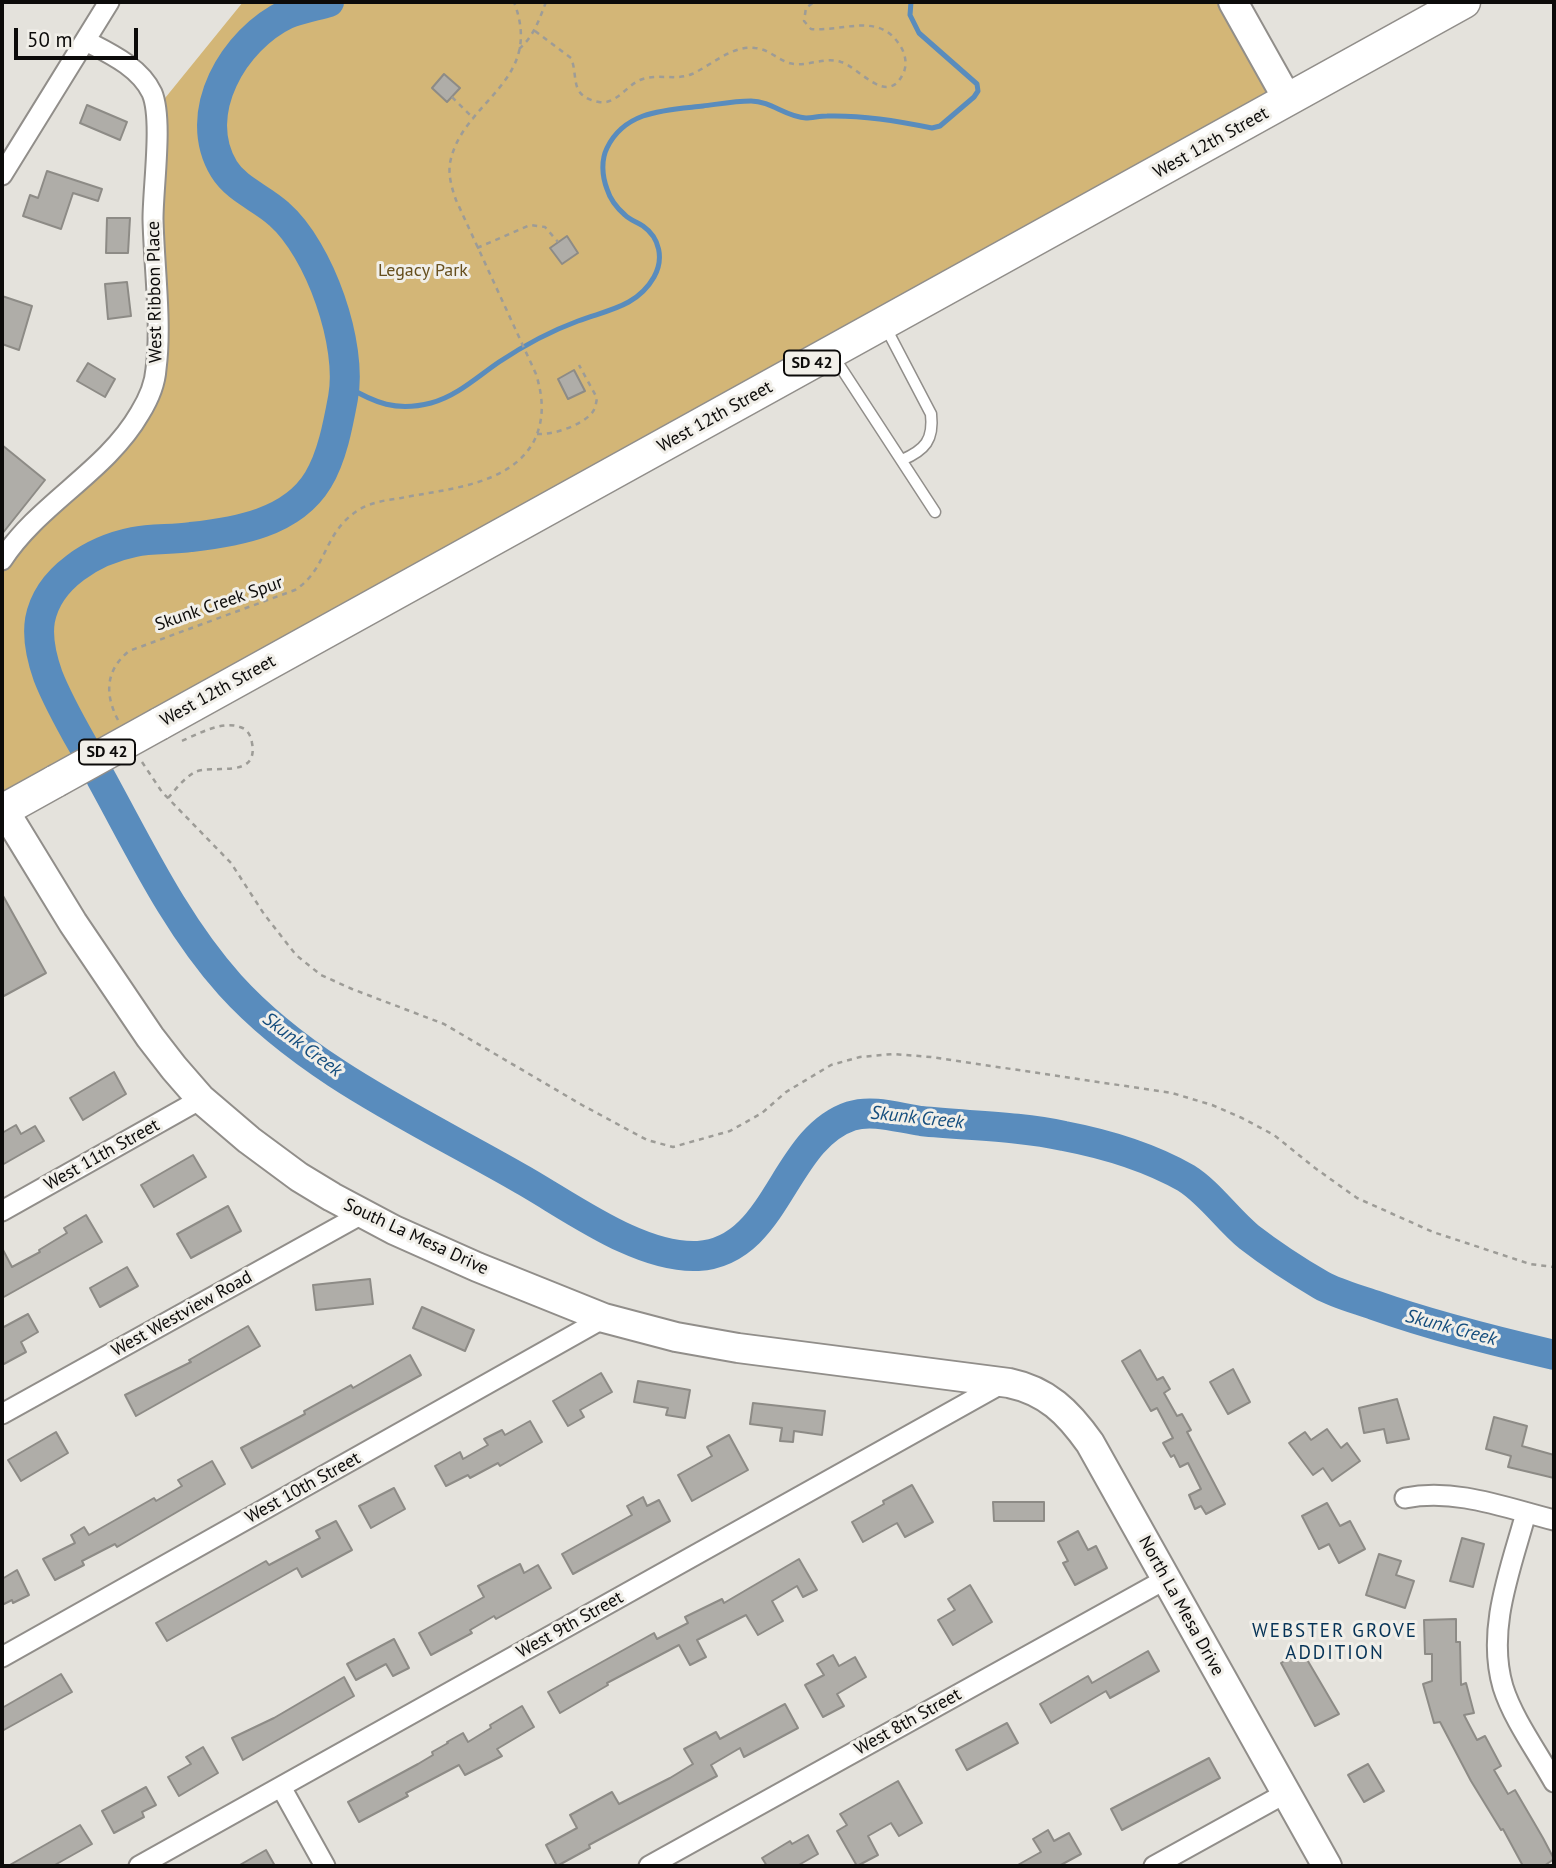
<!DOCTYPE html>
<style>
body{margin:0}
#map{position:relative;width:1556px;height:1868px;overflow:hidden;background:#e4e2dc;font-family:"PT Sans",sans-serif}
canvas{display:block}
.frame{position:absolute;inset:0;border:4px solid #0c0b0a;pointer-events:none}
.scale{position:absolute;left:14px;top:28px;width:124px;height:32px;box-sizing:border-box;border:4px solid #0c0b0a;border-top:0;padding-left:9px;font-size:21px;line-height:24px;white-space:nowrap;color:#0c0b0a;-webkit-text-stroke:5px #f1efe9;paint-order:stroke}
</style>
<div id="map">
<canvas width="1556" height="1868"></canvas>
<div class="frame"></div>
<div class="scale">50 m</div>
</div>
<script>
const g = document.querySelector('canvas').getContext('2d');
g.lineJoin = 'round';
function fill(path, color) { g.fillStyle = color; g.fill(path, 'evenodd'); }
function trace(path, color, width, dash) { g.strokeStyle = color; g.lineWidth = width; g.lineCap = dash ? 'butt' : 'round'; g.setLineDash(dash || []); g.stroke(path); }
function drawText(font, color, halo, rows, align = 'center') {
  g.font = font + ' "PT Sans",sans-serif'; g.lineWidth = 6; g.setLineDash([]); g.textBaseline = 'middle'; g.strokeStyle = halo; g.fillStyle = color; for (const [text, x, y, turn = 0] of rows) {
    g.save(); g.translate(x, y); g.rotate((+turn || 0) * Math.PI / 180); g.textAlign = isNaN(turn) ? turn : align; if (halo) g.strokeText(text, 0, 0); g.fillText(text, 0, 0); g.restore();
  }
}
fill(new Path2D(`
 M 243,2 L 1233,2 L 1288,100 L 2,805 L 2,562 L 141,412 L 157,342 L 157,108 Z`), '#d3b677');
trace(new Path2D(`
 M 346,386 C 375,403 396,412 431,403 C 457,396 477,377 499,362 C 523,346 551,331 578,321 C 607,310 637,307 654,277 C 664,259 660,238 643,226 C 637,222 630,220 625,215 C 617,208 610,199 607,189 C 602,176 601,160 607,148 C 625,110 667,110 703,106 C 719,104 735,101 751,101 C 771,101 786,117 806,118 C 812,118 820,116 827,116 C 862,115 897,121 932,128 L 940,126 L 974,97 L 978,91 L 977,84 L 919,33 L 910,15 L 911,2`), '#598cbd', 5);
trace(new Path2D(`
 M 329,2 C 315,6 300,9 287,14 C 234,39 190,113 224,169 C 237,190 262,198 279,214 C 320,250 353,345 343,398 C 338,425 332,457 318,480 C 292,523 236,532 191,537 C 172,540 152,538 134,542 C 94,550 48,577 40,620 C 37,638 42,659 48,676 C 62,712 84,745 101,778 C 140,849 176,925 230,985 C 307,1070 418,1120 516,1176 C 567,1204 638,1259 698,1256 C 778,1251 782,1139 851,1116 C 873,1109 899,1118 921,1121 C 969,1126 1018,1126 1064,1136 C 1106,1144 1149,1157 1186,1178 C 1210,1193 1227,1219 1249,1237 C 1271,1254 1297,1271 1321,1285 C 1337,1294 1357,1299 1374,1305 C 1433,1326 1494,1341 1554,1355`), '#598cbd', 30);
const building = new Path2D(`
 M 444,74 L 460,88 L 447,102 L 432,88 Z
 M 87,105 L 127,122 L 120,140 L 80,123 Z
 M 47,171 L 102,189 L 98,201 L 73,193 L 61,229 L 23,216 L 30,195 L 38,198 Z
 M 107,218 L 130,218 L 128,253 L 106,253 Z
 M 567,236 L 578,253 L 562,264 L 550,248 Z
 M 127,282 L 131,316 L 108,319 L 105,284 Z
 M 2,296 L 32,306 L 19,350 L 2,344 Z
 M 88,363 L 115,379 L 105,397 L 77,381 Z
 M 574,370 L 585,391 L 568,399 L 558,379 Z
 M 2,445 L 45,480 L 2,534 Z
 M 2,894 L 46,973 L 2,997 Z
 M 114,1072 L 126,1094 L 83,1120 L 70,1098 Z
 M 16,1125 L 21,1134 L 35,1126 L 44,1141 L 2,1165 L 2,1133 Z
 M 193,1155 L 206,1177 L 154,1207 L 141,1185 Z
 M 228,1206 L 241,1231 L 191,1258 L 177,1234 Z
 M 86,1215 L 102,1242 L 2,1298 L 2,1248 L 12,1267 L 40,1252 L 39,1250 L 67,1233 L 64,1228 Z
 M 127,1267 L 138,1286 L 100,1307 L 90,1288 Z
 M 370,1279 L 373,1304 L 316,1310 L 313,1285 Z
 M 422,1307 L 474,1330 L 465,1351 L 413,1328 Z
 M 28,1314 L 38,1332 L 21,1342 L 26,1352 L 2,1365 L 2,1328 Z
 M 248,1326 L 260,1346 L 136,1416 L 125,1395 L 191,1362 L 189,1360 Z
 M 1140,1350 L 1157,1380 L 1163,1377 L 1170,1389 L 1164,1393 L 1177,1416 L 1182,1414 L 1191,1430 L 1187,1432 L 1225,1504 L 1206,1514 L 1201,1506 L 1195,1509 L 1189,1495 L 1201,1489 L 1188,1463 L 1180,1467 L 1174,1455 L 1171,1457 L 1163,1443 L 1173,1438 L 1157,1408 L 1151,1411 L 1122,1361 Z
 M 410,1355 L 421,1375 L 252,1468 L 241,1448 L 305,1414 L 304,1411 L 351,1385 L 353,1388 Z
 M 1233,1369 L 1250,1402 L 1228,1414 L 1210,1382 Z
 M 601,1373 L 612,1392 L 580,1410 L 584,1417 L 568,1426 L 553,1401 Z
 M 638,1381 L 690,1390 L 685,1418 L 666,1415 L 668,1408 L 634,1402 Z
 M 1397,1399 L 1409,1439 L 1387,1443 L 1384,1429 L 1364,1433 L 1359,1408 Z
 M 753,1403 L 825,1411 L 822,1435 L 794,1431 L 793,1442 L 780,1441 L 782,1428 L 750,1424 Z
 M 1494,1417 L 1527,1426 L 1522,1446 L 1554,1455 L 1554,1478 L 1508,1467 L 1511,1456 L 1486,1449 Z
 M 530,1421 L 542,1442 L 500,1466 L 498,1463 L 470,1478 L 468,1475 L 446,1486 L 435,1466 L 460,1452 L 463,1459 L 488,1445 L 484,1439 L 502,1430 L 505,1435 Z
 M 1327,1429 L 1341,1448 L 1347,1443 L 1360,1461 L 1332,1481 L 1323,1468 L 1313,1475 L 1289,1443 L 1305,1432 L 1311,1440 Z
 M 56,1432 L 68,1453 L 21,1481 L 8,1460 Z
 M 729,1435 L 748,1470 L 692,1501 L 678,1475 L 712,1456 L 707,1447 Z
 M 212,1461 L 225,1484 L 117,1547 L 115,1544 L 82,1561 L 84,1565 L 55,1580 L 43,1559 L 75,1543 L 71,1535 L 84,1527 L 89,1535 L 154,1498 L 156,1501 L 182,1486 L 178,1480 Z
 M 912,1485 L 933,1522 L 905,1537 L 897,1523 L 863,1542 L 852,1522 L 884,1504 L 883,1501 Z
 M 394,1488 L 405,1509 L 371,1528 L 359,1506 Z
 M 643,1497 L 647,1506 L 659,1500 L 670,1521 L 573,1574 L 562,1554 L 632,1515 L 627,1506 Z
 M 993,1502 L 1044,1502 L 1044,1521 L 994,1521 Z
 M 1327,1503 L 1340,1526 L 1350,1521 L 1365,1549 L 1339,1563 L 1329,1544 L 1319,1549 L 1302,1516 Z
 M 336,1521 L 352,1550 L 302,1577 L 297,1568 L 167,1641 L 156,1623 L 266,1561 L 269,1565 L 320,1538 L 316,1531 Z
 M 1078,1531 L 1088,1550 L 1096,1546 L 1107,1568 L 1075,1585 L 1063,1563 L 1068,1561 L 1058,1542 Z
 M 1462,1538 L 1484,1544 L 1473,1587 L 1450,1581 Z
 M 1379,1554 L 1401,1561 L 1396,1575 L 1414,1581 L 1405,1608 L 1366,1595 Z
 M 799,1559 L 817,1590 L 803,1597 L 797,1586 L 772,1601 L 783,1621 L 758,1635 L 746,1615 L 697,1640 L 706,1657 L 690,1665 L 679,1645 L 607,1683 L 608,1685 L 560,1713 L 548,1692 L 654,1633 L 657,1639 L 688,1623 L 685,1617 L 722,1599 L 724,1603 Z
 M 520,1564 L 524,1573 L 538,1565 L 551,1588 L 496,1619 L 494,1616 L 470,1630 L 472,1633 L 431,1655 L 419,1633 L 484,1597 L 478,1586 Z
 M 17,1570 L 29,1595 L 13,1603 L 12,1600 L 2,1605 L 2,1579 Z
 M 970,1585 L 992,1622 L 953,1645 L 938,1620 L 955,1610 L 948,1599 Z
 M 1456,1619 L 1456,1642 L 1460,1642 L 1461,1685 L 1466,1683 L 1474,1713 L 1464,1715 L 1477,1740 L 1485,1736 L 1501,1766 L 1494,1770 L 1508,1794 L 1515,1790 L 1543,1838 L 1554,1859 L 1544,1866 L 1523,1866 L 1503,1829 L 1501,1830 L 1471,1781 L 1440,1722 L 1434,1723 L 1423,1684 L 1432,1681 L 1432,1654 L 1425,1654 L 1424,1620 Z
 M 394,1639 L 409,1668 L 393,1676 L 386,1664 L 356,1680 L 347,1664 Z
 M 1148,1651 L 1159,1671 L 1110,1698 L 1106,1691 L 1051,1723 L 1040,1704 L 1088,1676 L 1092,1683 Z
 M 1302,1651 L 1339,1714 L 1315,1726 L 1281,1663 Z
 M 833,1655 L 839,1666 L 855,1657 L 866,1677 L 837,1694 L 844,1706 L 823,1717 L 805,1685 L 824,1675 L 817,1664 Z
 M 61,1674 L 72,1692 L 2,1731 L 2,1708 Z
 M 344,1677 L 354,1696 L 243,1760 L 232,1738 L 274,1718 Z
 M 785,1704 L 798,1728 L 744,1757 L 740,1748 L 711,1765 L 717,1776 L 589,1845 L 590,1848 L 557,1866 L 546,1845 L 577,1828 L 570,1815 L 612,1792 L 619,1804 L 670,1778 L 693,1764 L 684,1749 L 716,1732 L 720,1739 Z
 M 522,1706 L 534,1727 L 497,1749 L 502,1756 L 465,1775 L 459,1765 L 406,1793 L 408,1796 L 359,1822 L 348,1802 L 418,1764 L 433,1755 L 432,1752 L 448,1743 L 447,1742 L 463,1733 L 468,1742 L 491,1728 L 490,1725 Z
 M 1007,1723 L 1018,1743 L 967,1770 L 956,1750 Z
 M 203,1747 L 218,1773 L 179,1796 L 168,1777 L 191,1764 L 186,1757 Z
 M 1209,1758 L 1220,1778 L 1122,1830 L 1111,1809 Z
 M 1368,1764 L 1384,1791 L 1364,1802 L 1348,1775 Z
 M 898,1781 L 922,1823 L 899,1836 L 891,1823 L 868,1836 L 878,1855 L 857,1866 L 837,1831 L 847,1825 L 840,1814 Z
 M 146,1787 L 156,1805 L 142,1812 L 144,1817 L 114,1833 L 102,1811 Z
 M 80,1825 L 92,1844 L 53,1866 L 8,1866 Z
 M 1048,1830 L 1054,1841 L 1069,1833 L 1081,1854 L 1059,1866 L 1016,1866 L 1041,1852 L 1033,1839 Z
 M 808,1835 L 818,1854 L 797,1866 L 767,1866 L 762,1858 L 790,1841 L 792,1844 Z
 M 266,1850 L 275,1866 L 238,1866 Z`);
fill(building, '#afada8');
trace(building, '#8d8b86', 2);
const lane = new Path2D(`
 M 885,326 L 931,414 C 934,440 925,450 902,460
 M 832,354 L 935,512`);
const street = new Path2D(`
 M 2,175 L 109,2
 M 2,560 C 39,503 106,472 140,413 C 148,400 155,384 156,369 C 162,324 154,266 153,219 C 153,187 163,119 152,93 C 140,67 109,53 86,41
 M 2,1211 L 201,1099
 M 2,1414 L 362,1214
 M 1405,1498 C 1456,1488 1506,1508 1554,1520
 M 1526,1513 C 1511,1568 1486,1629 1503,1687 C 1513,1719 1538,1753 1554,1782
 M 2,1657 L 604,1318
 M 281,1787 L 325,1866
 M 139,1866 L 1001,1384
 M 649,1866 L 1166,1579
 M 1154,1866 L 1286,1793`);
const secondary = new Path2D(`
 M 1233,2 L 1288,100
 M 4,810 L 73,923 L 150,1037 L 174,1068 L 201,1099 L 249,1140 L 299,1177 L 332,1197 L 394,1230 L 477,1267 L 604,1318 L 676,1337 L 738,1348 L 1009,1383 C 1047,1391 1068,1412 1090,1443 L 1327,1866`);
const primary = new Path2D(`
 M 159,724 L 1464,2
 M 2,811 L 56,781`);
trace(lane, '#918e8a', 13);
trace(street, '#918e8a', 23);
trace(secondary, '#918e8a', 32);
trace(primary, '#918e8a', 35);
trace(new Path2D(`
 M 535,31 L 571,58 C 579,77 568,96 599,102 C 616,105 626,86 640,80 C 657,73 676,81 692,74 C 712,65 732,45 755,48 C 768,49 777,59 789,63 C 806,68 824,56 841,62 C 859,67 887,107 903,74 C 908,64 905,52 899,44 C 878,12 842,32 811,29 L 804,21 L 806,8 L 814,2
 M 519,49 C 534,36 539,20 546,2
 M 452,97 L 474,119
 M 477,248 L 530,225 L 545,227 L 558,242
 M 537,434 C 553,435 580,426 591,414 C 595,410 596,404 597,398 L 579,365
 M 118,720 C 104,693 106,670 129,651 L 295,590 C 329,568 322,532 360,509 C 372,502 387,500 401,498 C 445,489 510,486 534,441 C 545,418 543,397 536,374 L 456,200 C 452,189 448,175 450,163 C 462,100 545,83 514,2
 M 142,762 L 162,792 L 231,863 L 264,914 L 296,955 L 321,975 L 352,989 L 444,1024 L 582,1105 L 647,1140 L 673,1147 L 730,1131 L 762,1113 L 786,1092 L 831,1065 L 860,1057 L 893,1054 L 931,1057 L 1172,1093 L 1212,1105 L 1242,1118 L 1274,1135 L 1315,1168 L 1357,1198 L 1433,1232 L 1530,1264 L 1554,1267
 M 168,798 C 176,789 184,778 195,772 C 212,764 259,780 252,743 C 251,735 247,729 240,727 C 221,720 197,735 179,742`), '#9d9c97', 2.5, [5, 5]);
trace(lane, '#fff', 10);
trace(street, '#fff', 19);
trace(secondary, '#fff', 28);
trace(primary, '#fff', 32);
const primaryBridge = new Path2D(`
 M 56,781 L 159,724`);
trace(primaryBridge, '#918e8a', 35, []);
trace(primaryBridge, '#fff', 32);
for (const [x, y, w] of [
 [812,363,56],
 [107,752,56]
]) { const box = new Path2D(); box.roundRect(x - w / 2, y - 12.5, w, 25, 5); g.fillStyle = '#f1efe9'; g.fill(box); trace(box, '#0c0b0a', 2); }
drawText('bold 16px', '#0c0b0a', null, [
 ["SD 42",812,363],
 ["SD 42",107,752]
]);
drawText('18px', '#0c0b0a', '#f1efe9', [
 ["West 12th Street",1211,143,-29],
 ["West Ribbon Place",155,292,-91],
 ["West 12th Street",715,417,-29],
 ["Skunk Creek Spur",219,604,-19],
 ["West 12th Street",218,691,-29],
 ["West 11th Street",102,1155,-29],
 ["South La Mesa Drive",416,1237,25],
 ["West Westview Road",182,1314,-29],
 ["West 10th Street",303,1488,-29],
 ["North La Mesa Drive",1181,1606,61],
 ["West 9th Street",570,1625,-29],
 ["West 8th Street",908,1722,-29]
]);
drawText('18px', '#664f1d', '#f1efe9', [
 ["Legacy Park",423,271]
]);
drawText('italic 19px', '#144d7d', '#f1efe9', [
 ["Skunk Creek",302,1045,37],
 ["Skunk Creek",917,1118,6],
 ["Skunk Creek",1451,1328,15]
]);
g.letterSpacing = '2px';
drawText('19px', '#063357', '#f1efe9', [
 ["WEBSTER GROVE",1335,1632],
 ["ADDITION",1335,1654]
]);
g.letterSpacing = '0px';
</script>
